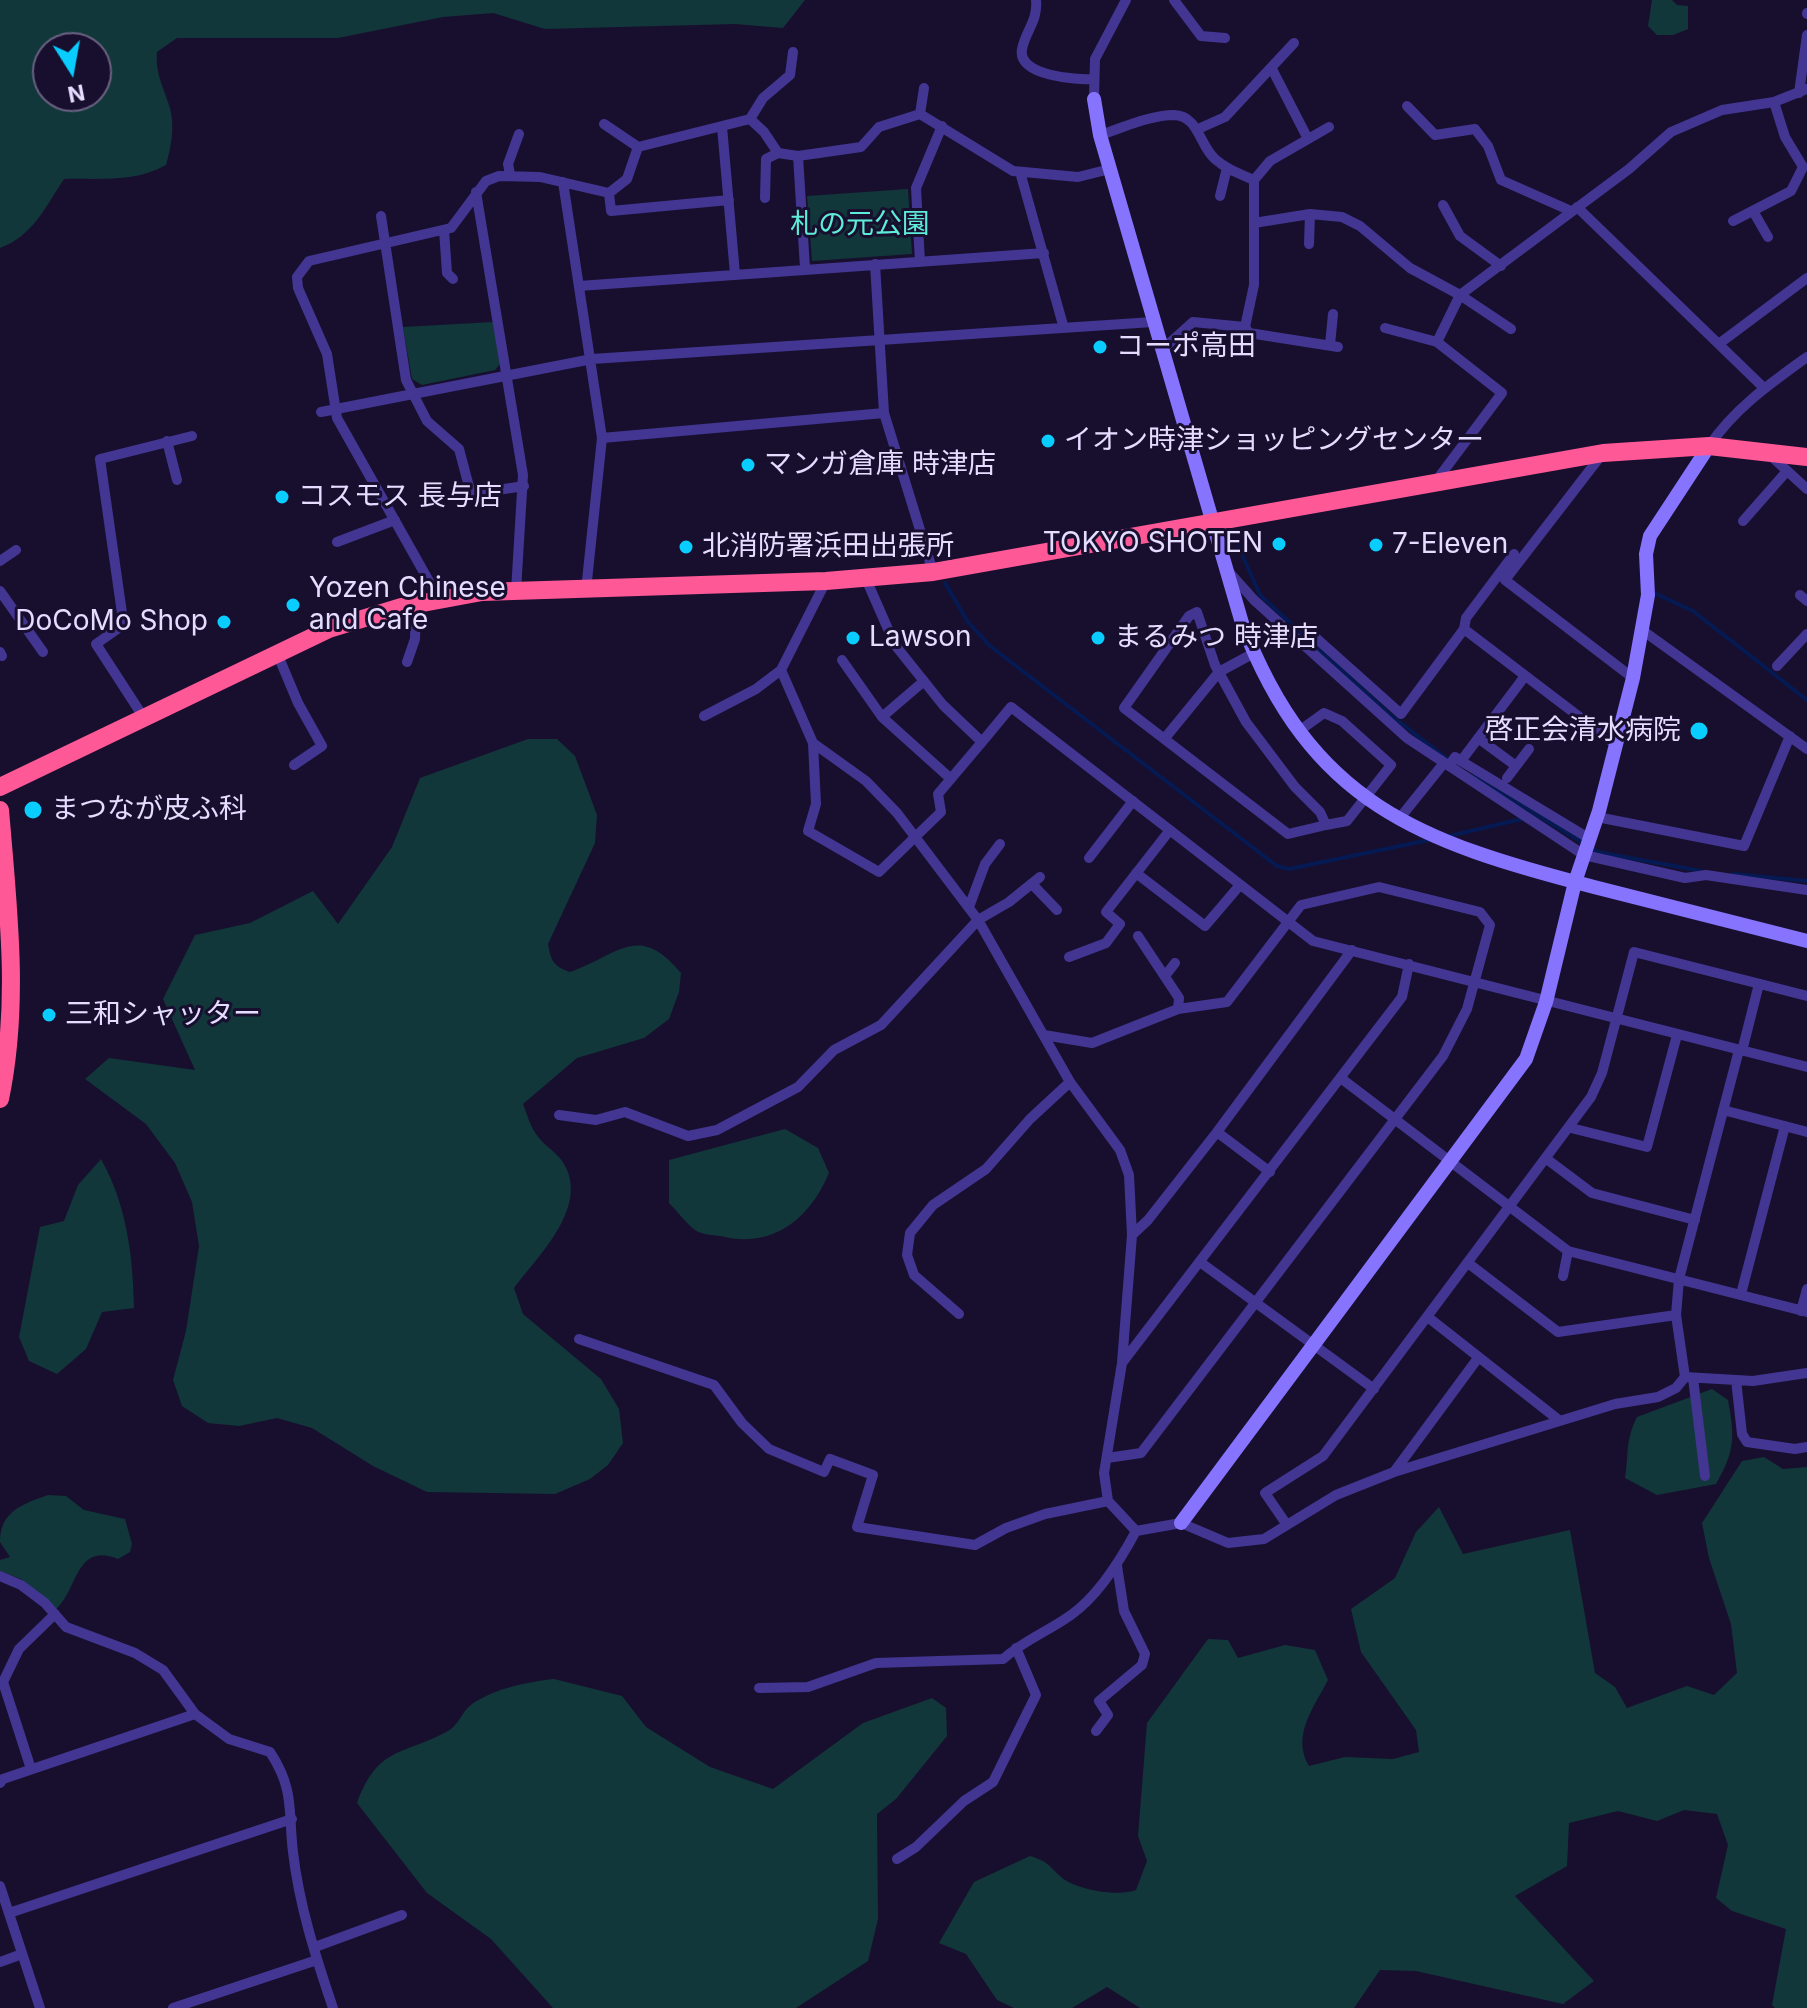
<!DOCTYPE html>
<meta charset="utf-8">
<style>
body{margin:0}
#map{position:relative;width:1807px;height:2008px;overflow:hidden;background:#180f2f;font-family:Inter,sans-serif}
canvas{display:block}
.north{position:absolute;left:32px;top:32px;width:80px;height:80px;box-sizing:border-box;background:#180f2f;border:2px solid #6a6182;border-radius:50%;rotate:169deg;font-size:22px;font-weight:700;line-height:32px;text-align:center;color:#e4ddff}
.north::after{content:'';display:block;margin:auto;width:28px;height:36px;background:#09cdff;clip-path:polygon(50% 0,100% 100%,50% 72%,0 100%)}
</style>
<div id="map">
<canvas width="1807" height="2008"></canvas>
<div class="north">N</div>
</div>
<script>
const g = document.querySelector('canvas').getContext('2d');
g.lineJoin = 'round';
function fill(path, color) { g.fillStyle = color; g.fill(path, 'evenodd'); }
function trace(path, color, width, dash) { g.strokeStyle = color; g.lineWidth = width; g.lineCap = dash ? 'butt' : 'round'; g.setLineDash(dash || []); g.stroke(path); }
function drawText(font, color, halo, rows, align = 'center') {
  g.font = font + ' Inter,"Noto Sans JP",sans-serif'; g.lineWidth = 6; g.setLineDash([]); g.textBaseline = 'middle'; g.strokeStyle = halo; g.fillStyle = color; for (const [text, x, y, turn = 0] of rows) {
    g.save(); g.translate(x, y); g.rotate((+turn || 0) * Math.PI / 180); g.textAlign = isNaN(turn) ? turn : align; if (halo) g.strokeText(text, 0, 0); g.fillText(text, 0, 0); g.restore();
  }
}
fill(new Path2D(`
 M 0,0 L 805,0 L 783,28 L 735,24 L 545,29 L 493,13 L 443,17 L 338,38 L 177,38 L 157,52 C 155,74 164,88 170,108 C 175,128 171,146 166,165 C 134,183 99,178 64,179 C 46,206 33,236 0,248 ZM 48,48 L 96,48 L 96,96 L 48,96 Z
 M 1652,0 L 1672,0 L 1677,5 L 1688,6 L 1688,29 L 1673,35 L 1657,35 L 1648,26 Z
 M 908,189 L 912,254 L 812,261 L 807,196 Z
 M 493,322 L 500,364 L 495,370 L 422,385 L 412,379 L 403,327 Z
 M 528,739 L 557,739 L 575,756 L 597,815 L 595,843 L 548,944 C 551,961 553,966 570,972 C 620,954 638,922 681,973 L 679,992 L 669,1019 L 644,1038 L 577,1058 L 523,1104 C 527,1114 531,1129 539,1138 C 547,1148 557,1152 564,1164 C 589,1207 539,1255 514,1288 L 523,1314 L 601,1379 L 619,1409 L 623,1443 L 608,1465 L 590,1479 L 555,1494 L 427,1492 L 373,1466 L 312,1428 L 277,1418 L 239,1426 L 208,1423 L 182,1406 L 173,1380 L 186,1331 L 199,1246 L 192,1202 L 175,1163 L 146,1124 L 85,1079 L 109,1058 L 195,1070 L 163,999 L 195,935 L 250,923 L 313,891 L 338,924 L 392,847 L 420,778 Z
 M 785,1129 L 818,1148 L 829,1173 C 811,1216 776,1248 725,1237 C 716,1235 702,1235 695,1230 C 686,1223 677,1211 669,1203 L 669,1160 Z
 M 101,1159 C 127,1205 133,1257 134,1308 L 102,1312 L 86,1349 L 57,1374 L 29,1361 L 19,1337 L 40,1227 L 64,1221 L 78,1185 Z
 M 1712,1389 L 1728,1400 C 1735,1437 1735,1451 1716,1484 L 1657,1495 L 1625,1478 C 1629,1453 1625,1441 1637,1417 Z
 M 1764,1457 L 1783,1469 L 1807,1467 L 1807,2008 L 1775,2008 L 1772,2005 L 1786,1929 L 1732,1911 L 1716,1898 L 1728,1845 L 1717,1814 L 1684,1810 L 1657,1821 L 1618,1811 L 1569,1823 L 1567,1866 L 1515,1896 L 1594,1981 L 1563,2004 L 1416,1971 L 1380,1970 L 1354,2008 L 1140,2008 L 1107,1987 L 1072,2008 L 1014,2008 L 997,2000 L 966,1954 L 939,1943 L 974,1882 L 1030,1856 C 1049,1862 1048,1865 1061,1877 C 1076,1890 1119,1897 1136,1890 L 1147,1861 L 1138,1836 L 1147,1723 L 1208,1639 L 1228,1640 L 1238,1658 L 1285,1645 L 1315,1650 L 1328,1680 C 1314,1707 1291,1736 1309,1766 L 1345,1757 L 1393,1759 L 1419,1752 L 1416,1730 L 1361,1652 L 1351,1609 L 1395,1578 L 1416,1532 L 1439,1507 L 1463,1554 L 1570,1530 L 1595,1673 L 1615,1687 L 1627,1708 L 1687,1686 L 1714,1695 L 1737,1673 L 1731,1624 L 1709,1558 L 1702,1523 L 1742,1461 Z
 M 48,1495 L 66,1496 L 84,1510 L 125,1519 L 132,1544 L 130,1552 L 118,1559 C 75,1541 78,1591 55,1610 L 21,1579 L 0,1571 L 0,1560 L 10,1557 L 0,1542 C 0,1511 23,1504 48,1495 Z
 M 554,1679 L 622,1696 L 646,1727 L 710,1767 L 773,1789 L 863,1723 L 932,1698 L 946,1708 L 947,1736 L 896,1799 L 877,1814 L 878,1919 L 868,1961 L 796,2008 L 553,2008 L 491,1939 L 427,1893 L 357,1803 C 378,1746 402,1756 448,1731 C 459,1725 462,1711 472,1704 C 496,1688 527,1682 554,1679 Z`), '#11373a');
trace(new Path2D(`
 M 1232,532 L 1260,595 L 1389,714 L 1449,760
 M 945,583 L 968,622 L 990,646 L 1277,866 L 1289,869 L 1429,840
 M 1654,593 L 1693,611 L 1807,700
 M 1473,776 L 1598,852 L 1701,871
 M 1449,836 L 1522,819
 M 1734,874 L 1807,881`), '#051952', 4);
trace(new Path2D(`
 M 1036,0 C 1038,21 1026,30 1022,49 C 1017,76 1077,80 1092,79
 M 1174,0 L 1201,36 L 1225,38
 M 1807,13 L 1807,14
 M 1272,69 L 1308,139
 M 1799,93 L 1807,35
 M 1094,99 L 1095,59 L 1126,0
 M 1407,106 L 1435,135 L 1475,129 L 1488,146 L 1501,180 L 1571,211
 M 920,114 L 924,88
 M 750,119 L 763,98 L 790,75 L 793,52
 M 604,124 L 638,147
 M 722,127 L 735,274
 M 1198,129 L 1225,117 L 1294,43
 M 1100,135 C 1122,128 1150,115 1174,115 C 1199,116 1199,145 1215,159 C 1226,169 1240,174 1254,180 L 1254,285 L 1245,327 L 1193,322 L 1163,349
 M 798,156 L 805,268
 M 1020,172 L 1063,325
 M 510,174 L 508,164 L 519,134
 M 1254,180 L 1270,161 L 1329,127
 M 563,182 L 602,438 L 586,590
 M 476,192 L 523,475 L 516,591
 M 609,193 L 611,211 L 729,200
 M 1220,196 L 1227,168
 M 765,198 L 766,159 L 778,153
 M 1443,205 L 1460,236 L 1501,266
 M 1577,207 L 1764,388
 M 1753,211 L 1768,237
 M 381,216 L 406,380 L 427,421 L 459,449 L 471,494 L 524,486
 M 1733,221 L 1791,191 L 1803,167 L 1785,137 L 1774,102
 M 1254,223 L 1310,214 L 1342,217 L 1360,226 L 1410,268 L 1460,295 L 1629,169 L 1671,132 L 1722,110 L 1774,102 L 1807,89
 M 444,230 L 447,273 L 453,279
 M 1309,244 L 1310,214
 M 920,262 L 916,188 L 942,126
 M 875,264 L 884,413 L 933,572
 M 579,286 L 1044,253
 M 1245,327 L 1249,333 L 1338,347
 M 1385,328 L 1437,342 L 1502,393 L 1436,481
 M 1437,342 L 1460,295 L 1511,329
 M 1720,343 L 1807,278
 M 1330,345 L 1333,314
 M 321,412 L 592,359 L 1153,322
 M 602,438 L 884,413
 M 167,441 L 177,480
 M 1709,446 C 1735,408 1771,383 1807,357
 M 1603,453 L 1505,580 L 1633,678
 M 1770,455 L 1807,489
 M 1743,521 L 1787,471
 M 337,542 L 395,520
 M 0,561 L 16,550
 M 1229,572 L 1254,600 L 1407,738 L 1584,855 L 1685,878 L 1706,875 L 1807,890
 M 866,579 L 895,645 L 943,705 L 982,742 L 1011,707 L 1313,941 L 1807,1067
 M 826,581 L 781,670 L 813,743 L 866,781 L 897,813 L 978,920 L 1070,1082 L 1120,1150 L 1129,1175 L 1132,1235 L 1122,1363 L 1104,1473 L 1108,1501 L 1136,1531 L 1181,1523 L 1228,1543 L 1264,1539 L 1336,1495 L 1394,1472 L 1615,1404 L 1658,1397 L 1676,1388 L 1685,1377 L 1753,1381 L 1807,1373
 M 0,591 L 43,652
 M 1800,595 L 1807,601
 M 439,599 L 337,418 L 327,354 L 298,288 L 297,277 L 309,261 L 451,228 L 486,181 L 499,176 L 540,177 L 609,193 L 627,179 L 638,147 L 750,119 L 764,132 L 778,153 L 798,156 L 861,147 L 879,127 L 920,114 L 1013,171 L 1078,177 L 1110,169
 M 1464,629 L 1466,618 L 1514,554
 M 1642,630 L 1807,749
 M 1309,648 L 1316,638 L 1401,714 L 1464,629 L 1615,744
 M 0,652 L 2,656
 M 277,653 L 298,703 L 322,746 L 294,765
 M 842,660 L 882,717
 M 407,662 L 415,639 L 416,604
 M 1777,666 L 1807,634
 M 924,681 L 882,717 L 951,779
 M 704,716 L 756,689 L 781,670
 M 144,718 L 96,644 L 123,625 L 123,620 L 100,459 L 192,436
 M 1299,731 L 1324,713 L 1342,721 L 1391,765 L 1347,821 L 1326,825 L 1320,812 L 1295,787 L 1246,722 L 1215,665 L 1197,612 L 1189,616 L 1124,708 L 1288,834 L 1326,825
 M 1165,738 L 1219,672 L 1254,653
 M 1478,738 L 1516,766
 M 813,743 L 816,804 L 808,831 L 879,872 L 941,812 L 938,794 L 982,742
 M 1461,761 L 1590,839
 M 1449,766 L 1455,757 L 1461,761 L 1525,676
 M 1507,778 L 1529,749
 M 1597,817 L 1744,846 L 1790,736
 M 1399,819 L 1444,763
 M 1089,858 L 1133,801
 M 1136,873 L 1205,926 L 1240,885
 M 1032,884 L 1057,910
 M 969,907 L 985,864 L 1000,844
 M 1138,936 L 1179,998 L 1178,1009
 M 1069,957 L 1106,943 L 1120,924 L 1106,912 L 1170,830
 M 1165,976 L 1175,963
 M 1044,1035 L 1092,1043 L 1178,1009 L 1227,1002 L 1301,905 L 1379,887 L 1480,912 L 1490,925 L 1467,1009 L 1443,1056 L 1141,1453 L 1107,1458
 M 1742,1051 L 1759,984
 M 1342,1079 L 1568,1251 L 1807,1312
 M 1723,1110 L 1807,1132
 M 559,1115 L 596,1120 L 625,1112 L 688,1136 L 717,1130 L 798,1087 L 834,1050 L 881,1025 L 978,920 L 1009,902 L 1040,877
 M 1571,1128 L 1647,1147 L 1677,1035
 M 1217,1132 L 1270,1172
 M 1548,1160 L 1592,1193 L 1695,1220
 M 1132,1235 L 1148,1220 L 1217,1132 L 1352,950
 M 1200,1262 L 1374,1389
 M 1468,1263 L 1558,1332 L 1676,1315
 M 1563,1276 L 1568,1251
 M 1741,1294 L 1785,1126
 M 1801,1311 L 1807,1289
 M 959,1314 L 914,1275 L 907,1255 L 910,1233 L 933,1205 L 986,1169 L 1030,1119 L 1070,1082
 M 1429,1318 L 1560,1421
 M 579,1339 L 714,1385 L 742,1423 L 769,1449 L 824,1472 L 830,1459 L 873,1475 L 857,1527 L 975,1545 L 1006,1528 L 1045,1514 L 1108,1501
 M 1122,1363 L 1402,997 L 1409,964
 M 1685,1377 L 1676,1315 L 1679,1279 L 1739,1050
 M 1693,1378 L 1705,1476
 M 1736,1380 L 1742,1434 L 1747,1442 L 1795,1449 L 1807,1447
 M 1394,1472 L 1478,1358
 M 1287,1525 L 1265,1493 L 1323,1456 L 1591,1097 L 1602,1073 L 1634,952 L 1807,996
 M 0,1576 L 21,1585 L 45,1603 L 66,1627 L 135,1653 L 163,1670 L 195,1714 L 229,1739 L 270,1752 C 295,1790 288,1811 293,1852 C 299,1905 316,1958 333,2008
 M 759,1688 L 808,1687 L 876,1663 L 1003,1659 C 1026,1639 1047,1632 1071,1615 C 1099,1595 1120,1561 1136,1531
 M 1096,1731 L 1108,1715 L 1099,1701 L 1142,1665 L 1145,1654 L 1124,1611 L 1117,1566
 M 31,1769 L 3,1682 L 19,1649 L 55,1614
 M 0,1783 L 3,1779 L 195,1714
 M 897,1859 L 916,1847 L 964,1801 L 993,1782 L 1036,1695 L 1016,1648
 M 0,1886 L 40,2008
 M 9,1913 L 292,1819
 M 315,1947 L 402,1915
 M 0,1962 L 22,1954
 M 173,2008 L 317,1960`), '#433692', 10);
trace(new Path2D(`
 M 1094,99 L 1100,135 L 1242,623 C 1311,804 1420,842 1594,887 C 1665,905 1736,923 1807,941
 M 1181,1523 L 1526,1059 L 1546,1002 L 1575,882 L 1599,811 L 1633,678 L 1648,595 L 1646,554 L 1650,536 L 1709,446`), '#8674ff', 14);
trace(new Path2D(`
 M 0,787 L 329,629 L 401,607 L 482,592 L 826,581 L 933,572 L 1603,453 L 1709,446 L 1807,457
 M 0,810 C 8,907 20,1003 0,1099`), '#ff5897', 18);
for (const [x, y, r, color] of [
 [1100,347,8,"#09cdff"],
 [1048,441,8,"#09cdff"],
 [748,465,8,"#09cdff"],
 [282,497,8,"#09cdff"],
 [1279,544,8,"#09cdff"],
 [1376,545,8,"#09cdff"],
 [686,547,8,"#09cdff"],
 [293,605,8,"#09cdff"],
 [224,622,8,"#09cdff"],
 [853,638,8,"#09cdff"],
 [1098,638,8,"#09cdff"],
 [1699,731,10,"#09cdff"],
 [33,810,10,"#09cdff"],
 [49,1015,8,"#09cdff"]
]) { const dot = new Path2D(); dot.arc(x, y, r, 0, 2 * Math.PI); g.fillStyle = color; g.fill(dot); trace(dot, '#180f2f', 3); }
drawText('28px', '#5cecd7', '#180f2f', [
 ["札の元公園",860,225]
]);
drawText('28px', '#e4ddff', '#180f2f', [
 ["コーポ高田",1116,347],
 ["イオン時津ショッピングセンター",1064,441],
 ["マンガ倉庫 時津店",764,465],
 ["コスモス 長与店",298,497],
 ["TOKYO SHOTEN",1263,544,"right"],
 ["7-Eleven",1392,545],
 ["北消防署浜田出張所",702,547],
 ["Yozen Chinese",309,589],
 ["and Cafe",309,621],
 ["DoCoMo Shop",208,622,"right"],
 ["Lawson",869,638],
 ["まるみつ 時津店",1114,638],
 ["啓正会清水病院",1681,731,"right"],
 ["まつなが皮ふ科",51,810],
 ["三和シャッター",65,1015]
], 'left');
</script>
